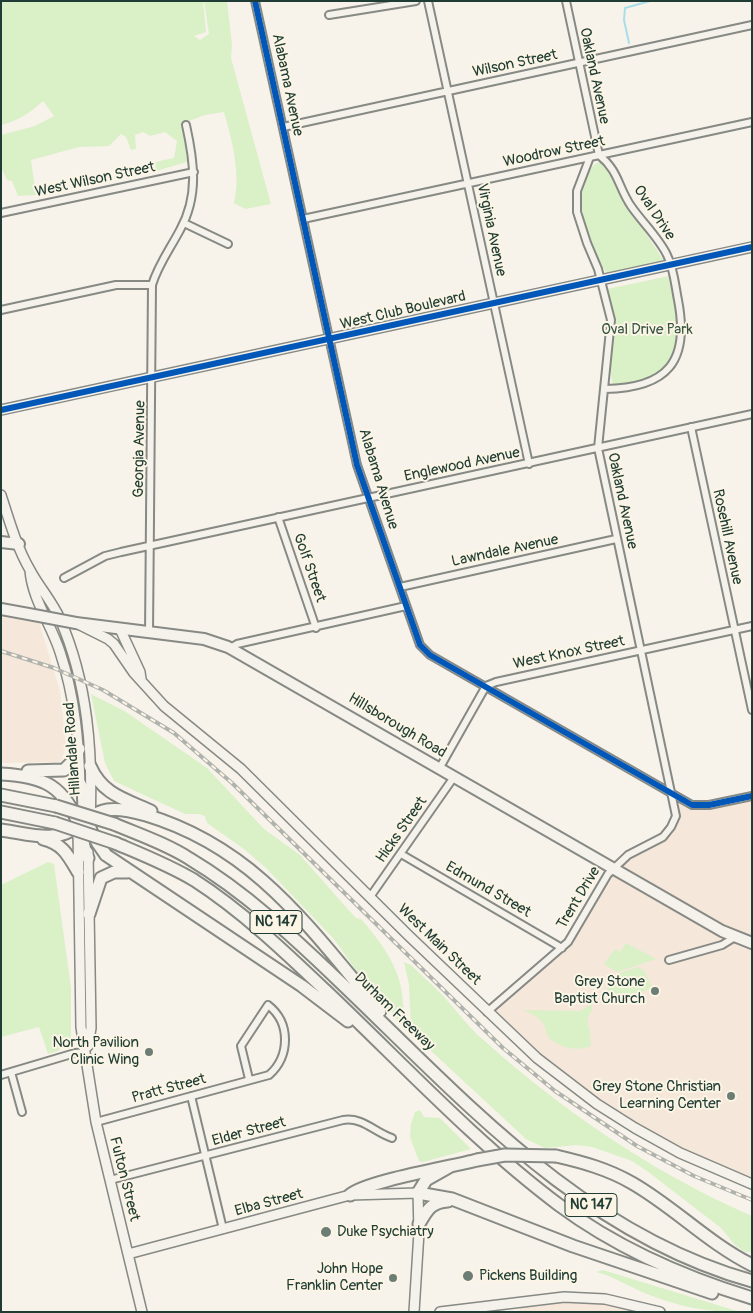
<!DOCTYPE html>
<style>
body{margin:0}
#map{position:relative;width:753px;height:1313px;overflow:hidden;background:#f7f3ea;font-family:Pangolin,sans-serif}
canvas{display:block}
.frame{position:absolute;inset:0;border:2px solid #1f3d34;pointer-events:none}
</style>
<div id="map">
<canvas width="753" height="1313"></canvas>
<div class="frame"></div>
</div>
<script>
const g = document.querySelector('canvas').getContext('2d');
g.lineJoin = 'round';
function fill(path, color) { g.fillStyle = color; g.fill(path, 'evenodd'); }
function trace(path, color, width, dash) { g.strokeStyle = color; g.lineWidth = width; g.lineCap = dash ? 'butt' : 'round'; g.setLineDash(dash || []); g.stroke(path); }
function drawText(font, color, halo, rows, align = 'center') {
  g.font = font + ' Pangolin,sans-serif'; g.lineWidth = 4; g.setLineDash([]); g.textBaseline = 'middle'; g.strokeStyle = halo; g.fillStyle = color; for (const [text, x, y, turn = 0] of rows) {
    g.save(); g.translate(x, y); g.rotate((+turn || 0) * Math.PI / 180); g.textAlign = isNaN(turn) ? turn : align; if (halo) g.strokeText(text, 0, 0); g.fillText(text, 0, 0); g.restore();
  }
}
fill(new Path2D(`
 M 1,617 L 39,622 L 60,691 L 66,746 L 61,762 L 1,763 Z
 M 752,795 L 752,1177 L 713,1167 L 617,1116 L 556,1072 L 490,1012 L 570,943 L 610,877 L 625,859 L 651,845 L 674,826 L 674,796 L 695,807 Z
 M 597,1300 L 635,1312 L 520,1312 L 520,1304 Z`), '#f5e8da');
fill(new Path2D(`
 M 1,1 L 203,1 L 206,32 L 194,36 L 200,40 L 209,34 L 204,1 L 227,1 L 232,45 L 231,58 L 271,204 L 245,209 L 234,203 C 241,174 232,140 224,112 L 205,115 L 184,123 L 187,162 L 156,171 L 155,162 L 174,158 L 177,141 L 165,132 L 150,136 L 143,132 L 135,135 L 136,149 L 131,150 L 126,137 L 121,134 L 109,146 L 79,147 L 31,160 L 36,195 L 18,196 L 12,181 L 7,180 L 1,167 L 1,135 L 35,126 L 54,116 L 43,101 C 30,113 18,121 1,125 Z
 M 598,162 L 605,165 L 612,173 L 624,200 L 664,261 L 607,274 C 588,242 573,207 587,171 Z
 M 669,276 C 677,308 692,365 648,379 C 637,383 625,384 613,385 L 610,370 L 615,321 L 607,289 Z
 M 91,694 L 126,712 L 207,768 L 264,829 L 300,855 L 346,907 L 356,918 L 361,919 C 389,952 406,976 403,1021 L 398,1021 L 369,982 L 360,976 L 334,939 L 266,868 L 244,849 L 207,823 L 205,816 L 199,814 L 185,814 L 114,781 L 105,763 Z
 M 48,862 L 54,864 L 71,988 L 71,1038 L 58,1051 L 48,1054 L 39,1027 L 1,1037 L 1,885 Z
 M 626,943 L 656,959 L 617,972 L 604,964 L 615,949 L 620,952 Z
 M 404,962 L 411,965 C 424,978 439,990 451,1005 C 460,1015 468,1026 479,1036 C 560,1109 651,1172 752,1216 L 752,1252 L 745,1252 L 735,1245 L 721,1228 L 647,1171 L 632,1161 L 592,1147 L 577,1145 L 545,1148 L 526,1139 L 415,1036 L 411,1030 L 409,984 Z
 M 639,967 L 645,972 L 652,988 L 631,996 L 630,993 L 617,997 L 617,1000 L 611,1002 L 604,993 L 619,973 Z
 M 592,1004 L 592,1010 L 587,1020 L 590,1032 L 591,1046 C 578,1052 556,1048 547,1035 C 546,1032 546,1029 545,1027 C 541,1018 532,1014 523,1010 L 580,1011 Z
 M 420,1110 L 424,1117 L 440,1118 L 471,1149 L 423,1162 L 419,1161 L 410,1137 L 411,1124 L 415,1112 Z
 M 603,1270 L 740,1312 C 703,1312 677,1306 642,1292 C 627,1285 612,1276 596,1272 Z`), '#daf0c7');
trace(new Path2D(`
 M 629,43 L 624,20 L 625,8 L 650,1`), '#a9dde8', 2);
const street = new Path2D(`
 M 255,1 L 357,465 L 420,645 L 430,655 L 692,805 L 709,805 L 752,796
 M 428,1 L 529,464
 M 566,1 L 599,155 C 619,171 618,187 631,206 C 642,222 659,238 667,255 C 674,269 675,285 678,300 C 690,362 667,388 605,389
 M 329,15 L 416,1
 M 283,127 L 752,25
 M 1,213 L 194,172
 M 303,219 L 752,122
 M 184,223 L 228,244
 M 1,310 L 116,285 L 152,285
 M 691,427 L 752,710
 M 278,517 L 316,628
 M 64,578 L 105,556 L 121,552 L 752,414
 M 400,587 L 616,539
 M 149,634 L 152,285 C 158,265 170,249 180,230 C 199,196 194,161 186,125
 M 230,648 L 237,644 L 406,606
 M 439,769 L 486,686 L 496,682 L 752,626
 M 401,854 L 562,948
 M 370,897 L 454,777
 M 669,960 L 722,945 L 735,937
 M 487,1012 L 568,942 L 608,874 L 628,855 L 663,837 L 671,827 L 676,816 L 598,448 L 611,320 L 598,269 L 587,243 L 577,212 L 577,191 L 590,157
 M 11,1072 L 22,1112
 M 1,1075 L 75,1053 L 86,1052
 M 191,1096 L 223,1229
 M 96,1122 L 269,1075 C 290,1056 291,1023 268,1005 L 241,1046 L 249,1079
 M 110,1180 L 343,1120 C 363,1117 374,1132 392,1138`);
const secondary = new Path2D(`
 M 1,410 L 752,247
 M 1,495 C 9,520 17,548 30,570 C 39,587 52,601 60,619 C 88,683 93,753 90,822
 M 30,570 C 32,599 51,624 60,652 C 75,697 79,742 80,788
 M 78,624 L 108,639 L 114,644 L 134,673 L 164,706 L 241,769 L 408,935 L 537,1058 L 597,1104 L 635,1128 L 680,1153 L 752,1184
 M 121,631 L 140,672 L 141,679
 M 78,831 L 81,1027 L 96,1122 L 142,1312
 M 88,1046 L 91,1028 L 88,852
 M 128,1254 L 350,1195 L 418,1193 L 419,1232 L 414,1312
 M 440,1312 L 564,1297 L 605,1299 L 660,1312`);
const primary = new Path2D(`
 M 1,542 L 19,544
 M 1,609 L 34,615
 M 76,623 L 204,639 L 228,647 L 722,931 L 752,943`);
const highway = new Path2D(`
 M 90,766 C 102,794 124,799 151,811
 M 28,771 L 64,770 L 74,760 L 79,749
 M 1,774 C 44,776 65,786 80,828 C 83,838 83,848 88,858
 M 80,784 C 85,792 83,799 84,808 C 87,826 95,841 106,855 L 302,986 L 348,1021
 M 1,795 L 56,806
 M 1,812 L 55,823
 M 114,824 C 140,835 167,844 190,859 C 245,892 292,936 338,980 C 462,1098 580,1233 752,1281
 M 1,830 C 26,833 58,845 78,825
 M 78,834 C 94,803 118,807 146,815 C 256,848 310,929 380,1011
 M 43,839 C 63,844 68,855 78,872
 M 115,843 C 141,854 169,865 194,880 C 242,911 284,951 325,990 C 401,1062 475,1142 559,1205 C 617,1248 683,1277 752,1298
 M 89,914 L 101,878 L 114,872 L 127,872
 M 556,1156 C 582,1162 608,1169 632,1183 C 674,1207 708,1243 752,1265
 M 449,1167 L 426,1180 L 418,1193 L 452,1199 L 573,1246 L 712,1293
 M 350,1195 C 366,1181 451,1167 477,1160
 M 419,1224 C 427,1210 431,1202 448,1201`);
trace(street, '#868984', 10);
trace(secondary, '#868984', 12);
trace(primary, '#868984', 14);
trace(highway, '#868984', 15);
trace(street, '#f5f2ec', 6);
trace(secondary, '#f5f2ec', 9);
trace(primary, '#f5f2ec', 10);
trace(highway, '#f5f2ec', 11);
const rail = new Path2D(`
 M 1,651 L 54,668 L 103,690 L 174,733 L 232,783 L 503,1048 L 555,1091 L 637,1146 L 694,1176 L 752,1200`);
trace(rail, '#b0b2ad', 4);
trace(rail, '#fcf5e5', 2, [5.5]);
const primaryBridge = new Path2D(`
 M 34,615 L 76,623`);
const highwayBridge = new Path2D(`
 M 56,806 L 114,824
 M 55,823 L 115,843
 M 477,1160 L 505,1155 L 556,1156`);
trace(primaryBridge, '#868984', 14, []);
trace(highwayBridge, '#868984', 15, []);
trace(primaryBridge, '#f5f2ec', 10);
trace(highwayBridge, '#f5f2ec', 11);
trace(new Path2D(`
 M 255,1 L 357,465 L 420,645 L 430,655 L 692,805 L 709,805 L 752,796
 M 1,410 L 752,247`), '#0057b8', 6);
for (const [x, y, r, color] of [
 [655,991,5,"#6b7d74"],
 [149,1052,5,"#6b7d74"],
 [731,1096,5,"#6b7d74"],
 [326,1232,6,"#6b7d74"],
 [468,1276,6,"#6b7d74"],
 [393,1278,5,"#6b7d74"]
]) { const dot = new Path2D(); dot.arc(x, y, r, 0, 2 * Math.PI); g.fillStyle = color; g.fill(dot); trace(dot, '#fcf5e5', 2); }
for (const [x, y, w] of [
 [276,922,52],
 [591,1205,52]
]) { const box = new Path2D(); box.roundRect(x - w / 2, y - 11.5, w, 23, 4); g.fillStyle = '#fcf5e5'; g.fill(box); trace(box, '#1f3d34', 1); }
drawText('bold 14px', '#1f3d34', null, [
 ["NC 147",276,922],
 ["NC 147",591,1205]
]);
drawText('15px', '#1f3d34', '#fcf5e5', [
 ["Wilson Street",515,64,-12],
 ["Oakland Avenue",594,76,78],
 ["Alabama Avenue",287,85,78],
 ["Woodrow Street",554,152,-12],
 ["West Wilson Street",95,180,-12],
 ["Oval Drive",654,213,56],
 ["Virginia Avenue",491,230,78],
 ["West Club Boulevard",403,311,-13],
 ["Georgia Avenue",140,449,-89],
 ["Englewood Avenue",462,465,-12],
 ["Alabama Avenue",378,479,73],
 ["Oakland Avenue",622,501,78],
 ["Rosehill Avenue",727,537,78],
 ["Lawndale Avenue",505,551,-12],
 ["Golf Street",309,568,71],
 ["West Knox Street",569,653,-12],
 ["Hillsborough Road",397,726,31],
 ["Hillandale Road",73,749,-94],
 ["Hicks Street",402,830,-55],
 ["Edmund Street",488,890,30],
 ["Trent Drive",579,898,-59],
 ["West Main Street",439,945,44],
 ["Durham Freeway",394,1012,44],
 ["Pratt Street",169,1089,-15],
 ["Elder Street",249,1132,-15],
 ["Fulton Street",124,1179,76],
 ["Elba Street",269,1203,-15]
]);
drawText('15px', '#375746', '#fcf5e5', [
 ["Oval Drive Park",647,330]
]);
drawText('15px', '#1f3d34', '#fcf5e5', [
 ["Grey Stone",645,982],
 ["Baptist Church",645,999],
 ["North Pavilion",139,1043],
 ["Clinic Wing",139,1060],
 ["Grey Stone Christian",721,1087],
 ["Learning Center",721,1104],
 ["Duke Psychiatry",337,1232,"left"],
 ["John Hope",383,1269],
 ["Franklin Center",383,1286],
 ["Pickens Building",479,1276,"left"]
], 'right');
</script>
